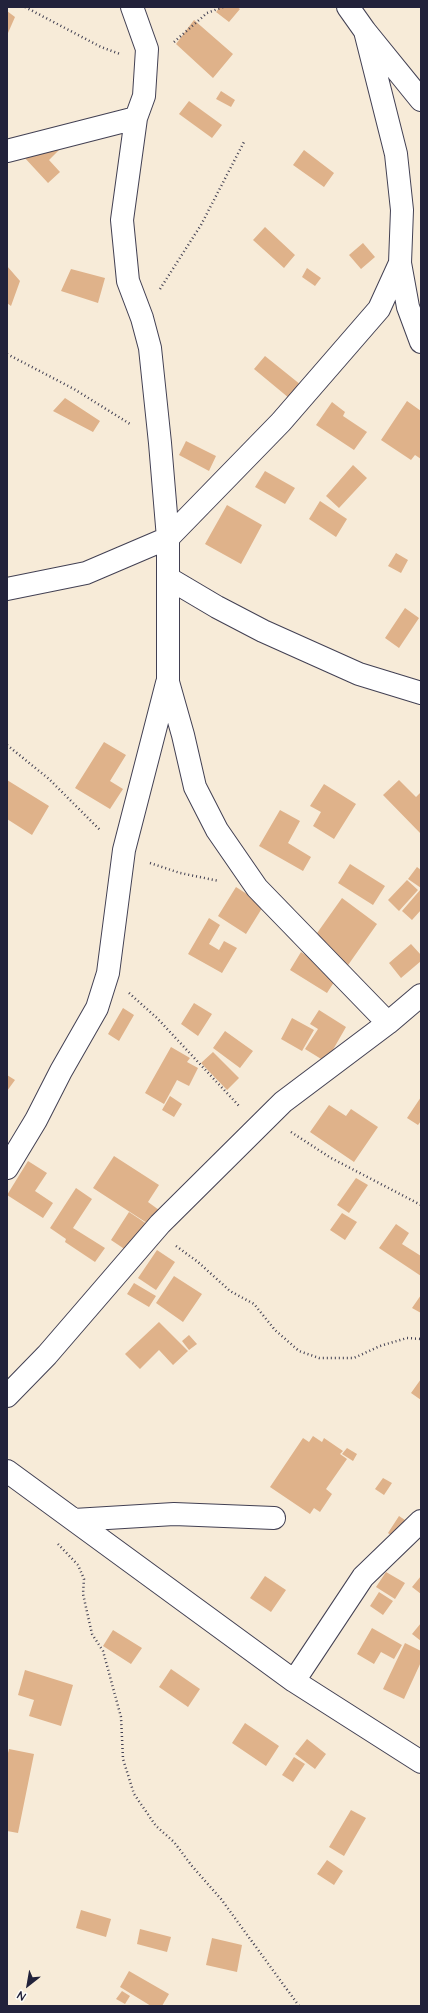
<!DOCTYPE html>
<style>
body{margin:0}
#map{position:relative;width:428px;height:2013px;overflow:hidden;background:#f7ebd8;font-family:"Architects Daughter",sans-serif}
canvas{display:block}
.frame{position:absolute;inset:0;border:8px solid #22223b;pointer-events:none}
.north{position:absolute;left:8px;top:1965px;width:40px;height:40px;-webkit-text-stroke:3px #fdfcf7;paint-order:stroke;rotate:211deg;font-size:11px;font-weight:700;line-height:16px;text-align:center;color:#22223b}
.north::after{content:'';display:block;margin:auto;width:14px;height:18px;background:#22223b;clip-path:polygon(50% 0,100% 100%,50% 72%,0 100%)}
</style>
<div id="map">
<canvas width="428" height="2013"></canvas>
<div class="frame"></div>
<div class="north">N</div>
</div>
<script>
const g = document.querySelector('canvas').getContext('2d');
g.lineJoin = 'round';
function fill(path, color) { g.fillStyle = color; g.fill(path, 'evenodd'); }
function trace(path, color, width, dash) { g.strokeStyle = color; g.lineWidth = width; g.lineCap = dash ? 'butt' : 'round'; g.setLineDash(dash || []); g.stroke(path); }
fill(new Path2D(`
 M 220,7 L 237,7 L 240,9 L 229,22 L 216,12 Z
 M 7,11 L 15,17 L 8,33 L 7,32 Z
 M 194,20 L 233,54 L 213,78 L 176,44 Z
 M 221,91 L 235,100 L 231,107 L 216,99 Z
 M 189,101 L 222,125 L 212,138 L 179,114 Z
 M 62,147 L 49,160 L 60,172 L 48,183 L 23,156 Z
 M 304,150 L 334,173 L 324,187 L 293,165 Z
 M 265,227 L 295,255 L 284,268 L 253,240 Z
 M 363,243 L 375,257 L 361,269 L 349,255 Z
 M 7,266 L 20,281 L 11,306 L 7,303 Z
 M 307,268 L 321,278 L 315,286 L 302,277 Z
 M 71,269 L 105,278 L 98,303 L 61,291 Z
 M 265,356 L 306,389 L 295,403 L 254,369 Z
 M 65,398 L 100,421 L 93,432 L 53,411 Z
 M 407,401 L 421,411 L 421,459 L 415,455 L 411,460 L 381,440 Z
 M 332,402 L 345,412 L 343,416 L 367,432 L 354,450 L 316,425 Z
 M 186,441 L 216,456 L 209,471 L 179,455 Z
 M 353,465 L 367,478 L 339,508 L 326,496 Z
 M 265,471 L 295,488 L 285,504 L 255,487 Z
 M 320,501 L 347,519 L 336,537 L 309,519 Z
 M 227,505 L 262,525 L 241,564 L 205,544 Z
 M 396,553 L 408,560 L 401,573 L 388,566 Z
 M 405,608 L 419,618 L 399,648 L 385,638 Z
 M 104,742 L 126,755 L 110,781 L 123,789 L 110,809 L 75,788 Z
 M 7,780 L 49,806 L 32,835 L 7,819 Z
 M 399,780 L 416,797 L 421,792 L 421,834 L 383,795 Z
 M 324,784 L 356,804 L 334,839 L 313,826 L 321,812 L 310,806 Z
 M 280,810 L 300,821 L 288,843 L 311,857 L 303,871 L 259,846 Z
 M 350,864 L 385,886 L 373,905 L 338,883 Z
 M 417,867 L 421,870 L 421,888 L 408,879 Z
 M 407,880 L 418,890 L 399,911 L 388,900 Z
 M 236,887 L 264,905 L 246,934 L 218,916 Z
 M 421,889 L 421,910 L 412,920 L 402,911 Z
 M 342,898 L 377,924 L 346,968 L 310,943 Z
 M 209,918 L 220,925 L 209,944 L 219,950 L 224,941 L 237,948 L 222,973 L 188,954 Z
 M 411,944 L 421,955 L 421,961 L 401,978 L 389,963 Z
 M 301,952 L 338,976 L 327,993 L 290,970 Z
 M 194,1003 L 212,1014 L 198,1036 L 181,1024 Z
 M 123,1008 L 134,1015 L 119,1041 L 108,1034 Z
 M 319,1010 L 346,1027 L 326,1062 L 305,1049 L 318,1029 L 310,1024 Z
 M 292,1018 L 314,1030 L 302,1051 L 281,1039 Z
 M 225,1031 L 253,1051 L 240,1068 L 213,1048 Z
 M 171,1047 L 190,1058 L 187,1062 L 198,1068 L 189,1086 L 177,1080 L 164,1104 L 145,1093 Z
 M 213,1052 L 239,1078 L 227,1090 L 201,1063 Z
 M 7,1075 L 15,1080 L 7,1091 Z
 M 170,1096 L 182,1104 L 174,1117 L 162,1110 Z
 M 421,1097 L 421,1121 L 418,1125 L 407,1118 Z
 M 329,1105 L 346,1116 L 351,1109 L 378,1127 L 354,1162 L 310,1132 Z
 M 114,1156 L 159,1185 L 148,1202 L 159,1210 L 150,1225 L 93,1188 Z
 M 28,1161 L 47,1173 L 35,1191 L 53,1203 L 43,1218 L 7,1195 Z
 M 356,1178 L 368,1185 L 349,1213 L 337,1205 Z
 M 76,1188 L 92,1199 L 73,1228 L 105,1248 L 95,1262 L 65,1242 L 66,1239 L 50,1228 Z
 M 129,1212 L 150,1226 L 132,1254 L 111,1240 Z
 M 342,1213 L 357,1222 L 345,1240 L 330,1230 Z
 M 396,1224 L 409,1233 L 402,1244 L 421,1256 L 421,1276 L 379,1248 Z
 M 157,1250 L 175,1262 L 156,1290 L 138,1278 Z
 M 174,1276 L 202,1294 L 183,1322 L 156,1303 Z
 M 134,1283 L 156,1296 L 149,1307 L 127,1294 Z
 M 421,1295 L 421,1313 L 412,1308 Z
 M 159,1322 L 188,1351 L 173,1365 L 159,1350 L 140,1369 L 125,1354 Z
 M 189,1335 L 197,1344 L 189,1350 L 182,1341 Z
 M 421,1379 L 421,1400 L 411,1393 Z
 M 313,1436 L 322,1442 L 324,1438 L 343,1451 L 340,1454 L 347,1459 L 326,1489 L 332,1494 L 320,1512 L 314,1508 L 310,1514 L 270,1487 L 303,1438 L 309,1442 Z
 M 347,1448 L 357,1454 L 353,1461 L 342,1454 Z
 M 383,1478 L 392,1483 L 384,1495 L 375,1489 Z
 M 399,1516 L 408,1522 L 396,1539 L 388,1533 Z
 M 386,1572 L 405,1583 L 395,1599 L 376,1587 Z
 M 265,1576 L 286,1590 L 271,1612 L 250,1598 Z
 M 421,1576 L 421,1594 L 412,1587 Z
 M 379,1592 L 393,1601 L 383,1615 L 370,1606 Z
 M 421,1623 L 421,1641 L 412,1634 Z
 M 372,1628 L 402,1645 L 394,1659 L 381,1652 L 374,1664 L 357,1654 Z
 M 113,1630 L 142,1648 L 131,1664 L 103,1646 Z
 M 405,1643 L 421,1651 L 421,1662 L 404,1699 L 383,1689 Z
 M 171,1669 L 200,1689 L 188,1707 L 159,1687 Z
 M 25,1670 L 73,1685 L 61,1726 L 29,1716 L 34,1700 L 18,1695 Z
 M 245,1723 L 279,1746 L 266,1766 L 232,1743 Z
 M 307,1739 L 326,1754 L 315,1769 L 295,1754 Z
 M 9,1749 L 34,1754 L 18,1833 L 7,1831 L 7,1757 Z
 M 294,1757 L 305,1764 L 293,1782 L 282,1775 Z
 M 351,1810 L 366,1818 L 344,1856 L 329,1847 Z
 M 327,1860 L 343,1871 L 334,1885 L 317,1874 Z
 M 81,1910 L 111,1919 L 106,1937 L 76,1928 Z
 M 140,1929 L 171,1937 L 167,1952 L 137,1944 Z
 M 212,1938 L 242,1945 L 237,1972 L 206,1965 Z
 M 129,1971 L 169,1994 L 162,2006 L 151,2006 L 120,1987 Z
 M 122,1991 L 130,1996 L 125,2004 L 116,1999 Z`), '#dfb28a');
const street = new Path2D(`
 M 132,7 L 147,49 L 144,96 L 136,118 L 122,220 L 128,281 L 142,318 L 150,348 L 160,443 L 168,538 L 168,682 L 183,735 L 195,787 L 217,830 L 257,888 L 388,1023
 M 348,7 L 365,31 L 421,100
 M 7,151 L 136,118
 M 400,263 L 408,307 L 421,342
 M 168,578 L 217,607 L 263,631 L 359,674 L 421,693
 M 7,589 L 86,573 L 168,538 L 281,422 L 379,309 L 400,263 L 402,210 L 396,154 L 365,31
 M 7,1168 L 36,1120 L 61,1071 L 97,1008 L 108,973 L 124,850 L 167,683
 M 7,1396 L 47,1355 L 160,1224 L 283,1102 L 388,1023 L 421,995
 M 7,1471 L 294,1681 L 421,1762
 M 74,1520 L 174,1514 L 274,1518
 M 294,1681 L 363,1577 L 421,1521`);
trace(street, '#424053', 24);
trace(new Path2D(`
 M 25,7 L 101,47 L 120,54
 M 174,42 L 207,13 L 223,7
 M 160,289 L 201,225 L 245,140
 M 7,354 L 74,389 L 130,424
 M 7,745 L 49,779 L 101,831
 M 150,863 L 180,873 L 219,881
 M 129,993 L 157,1018 L 240,1107
 M 291,1132 L 331,1158 L 421,1205
 M 176,1246 L 198,1262 L 230,1291 L 254,1304 L 275,1330 L 299,1351 L 319,1358 L 354,1358 L 380,1346 L 407,1338 L 421,1339
 M 58,1544 L 78,1565 L 84,1579 L 83,1594 L 92,1634 L 103,1651 L 121,1717 L 123,1759 L 134,1794 L 156,1826 L 174,1842 L 192,1866 L 221,1899 L 299,2006`), '#424053', 2.5, [1, 3]);
trace(street, '#fff', 22);
</script>
